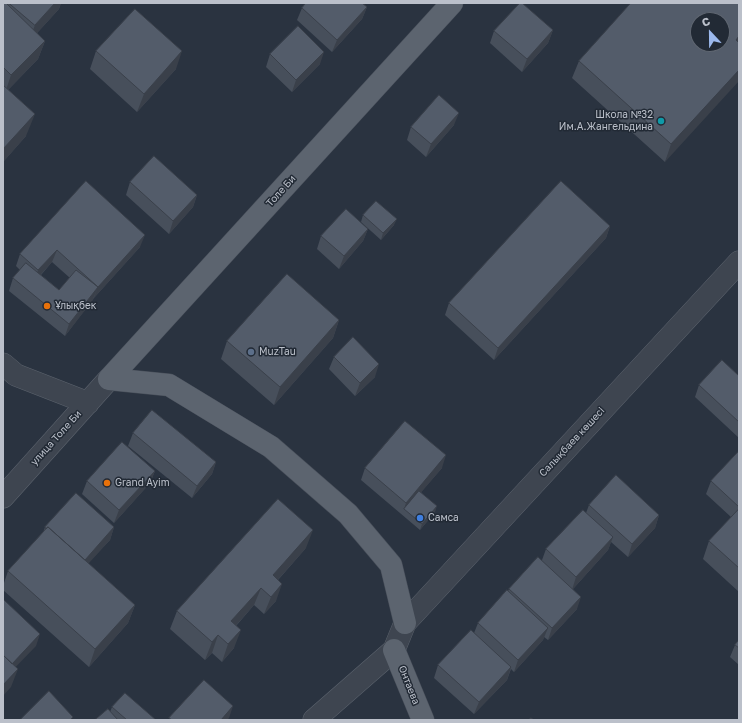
<!DOCTYPE html>
<meta charset="utf-8">
<style>
body{margin:0}
#map{position:relative;width:742px;height:723px;overflow:hidden;background:#2a3340;font-family:"Golos Text",sans-serif}
canvas{display:block}
.frame{position:absolute;inset:0;border:4px solid #bbc0ca;pointer-events:none}
.north{position:absolute;left:690px;top:12px;width:40px;height:40px;box-sizing:border-box;background:#222a35;border:1px solid #5f6671;border-radius:50%;rotate:338deg;font-size:11px;font-weight:700;line-height:16px;text-align:center;color:#bbc0ca}
.north::after{content:'';display:block;margin:auto;width:14px;height:18px;background:#9cb9ed;clip-path:polygon(50% 0,100% 100%,50% 72%,0 100%)}
</style>
<div id="map">
<canvas width="742" height="723"></canvas>
<div class="frame"></div>
<div class="north">С</div>
</div>
<script>
const g = document.querySelector('canvas').getContext('2d');
g.lineJoin = 'round';
function trace(path, color, width, dash) { g.strokeStyle = color; g.lineWidth = width; g.lineCap = dash ? 'butt' : 'round'; g.setLineDash(dash || []); g.stroke(path); }
function fill(path, color) { g.fillStyle = color; g.fill(path, 'evenodd'); }
function drawText(font, color, halo, rows, align = 'center') {
  g.font = font + ' "Golos Text",sans-serif'; g.lineWidth = 3; g.setLineDash([]); g.textBaseline = 'middle'; g.strokeStyle = halo; g.fillStyle = color; for (const [text, x, y, turn = 0] of rows) {
    g.save(); g.translate(x, y); g.rotate((+turn || 0) * Math.PI / 180); g.textAlign = isNaN(turn) ? turn : align; if (halo) g.strokeText(text, 0, 0); g.fillText(text, 0, 0); g.restore();
  }
}
const minor = new Path2D(`
 M 3,364 L 16,375 L 88,403
 M 3,497 L 109,379
 M 314,720 L 394,650 L 405,623 L 739,262`);
const major = new Path2D(`
 M 109,379 L 452,3
 M 109,379 L 169,385 L 271,447 L 348,514 L 391,565 L 405,623
 M 394,650 L 423,720`);
trace(minor, '#5c636d', 23);
trace(major, '#474e59', 23);
trace(minor, '#3e4550', 22);
trace(major, '#5c646f', 22);
fill(new Path2D(`
 M 3,3 L 61,3 L 59,9 L 37,33 L 45,41 L 38,59 L 8,90 L 26,136 L 3,162 Z
 M 739,3 L 665,162 L 572,78 L 579,61 Z
 M 367,7 L 362,19 L 332,52 L 297,20 L 302,8 Z
 M 553,30 L 548,43 L 522,72 L 490,43 L 494,31 Z
 M 96,51 L 176,69 L 137,112 L 90,69 Z
 M 270,54 L 320,64 L 292,92 L 266,67 Z
 M 454,125 L 426,157 L 407,140 L 411,127 Z
 M 86,181 L 140,247 L 93,299 L 65,336 L 9,291 L 13,278 L 20,270 L 16,266 L 20,254 ZM 52,262 L 70,278 L 59,290 L 41,275 Z
 M 130,182 L 197,195 L 193,207 L 169,234 L 126,195 Z
 M 363,215 L 394,225 L 381,240 L 361,222 Z
 M 610,226 L 606,238 L 494,360 L 445,315 L 449,303 Z
 M 368,229 L 363,241 L 339,269 L 317,249 L 321,236 Z
 M 339,320 L 333,338 L 274,405 L 221,359 L 227,341 Z
 M 334,357 L 375,377 L 355,396 L 329,369 Z
 M 739,376 L 739,438 L 695,397 L 699,385 Z
 M 133,433 L 216,462 L 212,474 L 192,498 L 128,446 Z
 M 739,451 L 739,592 L 703,559 L 709,541 L 731,517 L 706,494 L 711,481 Z
 M 365,468 L 442,468 L 421,492 L 435,512 L 420,530 L 361,480 Z
 M 155,471 L 150,483 L 114,523 L 82,494 L 87,481 Z
 M 589,505 L 659,515 L 655,528 L 628,557 L 611,542 L 608,550 L 573,589 L 577,609 L 548,640 L 544,637 L 543,640 L 514,672 L 511,669 L 507,680 L 474,714 L 434,678 L 438,665 L 474,633 L 478,623 L 508,591 L 509,589 L 542,560 L 546,549 L 586,513 Z
 M 45,527 L 114,527 L 110,540 L 88,563 L 135,605 L 128,623 L 89,667 L 3,590 L 3,586 L 8,571 L 43,533 Z
 M 306,548 L 278,580 L 276,601 L 264,614 L 254,605 L 236,626 L 234,648 L 222,662 L 212,653 L 205,660 L 170,629 L 177,611 Z
 M 739,640 L 739,665 L 730,657 L 735,645 Z
 M 112,707 L 156,720 L 95,720 L 110,712 Z`), '#474f5b');
fill(new Path2D(`
 M 55,3 L 61,3 L 59,9 L 28,43 L 35,25 Z
 M 367,7 L 362,19 L 332,52 L 337,40 Z
 M 553,30 L 548,43 L 522,72 L 527,59 Z
 M 739,36 L 739,47 L 736,40 Z
 M 45,41 L 38,59 L 5,93 L 11,75 Z
 M 182,51 L 176,69 L 137,112 L 144,94 Z
 M 324,52 L 320,64 L 292,92 L 296,80 Z
 M 739,70 L 739,81 L 665,162 L 671,144 Z
 M 459,113 L 454,125 L 426,157 L 431,144 Z
 M 35,114 L 26,136 L 3,162 L 3,149 Z
 M 197,195 L 193,207 L 169,234 L 173,221 Z
 M 397,219 L 394,225 L 381,240 L 383,233 Z
 M 610,226 L 606,238 L 494,360 L 498,348 Z
 M 368,229 L 363,241 L 339,269 L 344,256 Z
 M 145,235 L 140,247 L 93,299 L 98,287 Z
 M 57,250 L 52,262 L 34,282 L 38,270 Z
 M 98,287 L 93,300 L 65,336 L 69,324 Z
 M 339,320 L 333,338 L 274,405 L 280,387 Z
 M 379,364 L 375,377 L 355,396 L 360,383 Z
 M 446,455 L 442,468 L 406,510 L 404,509 L 406,503 Z
 M 216,462 L 212,474 L 192,498 L 197,486 Z
 M 155,471 L 150,483 L 114,523 L 119,510 Z
 M 437,506 L 435,512 L 420,530 L 422,524 Z
 M 659,515 L 655,528 L 628,557 L 632,544 Z
 M 114,527 L 110,540 L 79,574 L 83,562 Z
 M 313,530 L 306,548 L 266,593 L 273,575 Z
 M 613,537 L 608,550 L 572,590 L 576,577 Z
 M 282,584 L 276,601 L 264,614 L 271,597 Z
 M 261,588 L 254,605 L 224,639 L 231,621 Z
 M 581,597 L 577,609 L 548,640 L 552,628 Z
 M 135,605 L 128,623 L 89,667 L 95,649 Z
 M 548,628 L 543,640 L 514,672 L 518,660 Z
 M 241,630 L 234,648 L 222,662 L 228,644 Z
 M 40,634 L 36,646 L 6,677 L 11,665 Z
 M 218,635 L 212,653 L 205,660 L 212,642 Z
 M 511,667 L 507,680 L 474,714 L 479,702 Z
 M 18,669 L 11,687 L 3,696 L 3,685 Z
 M 233,706 L 229,718 L 227,720 L 221,720 Z`), '#3a404a');
const building = new Path2D(`
 M 3,3 L 6,3 L 45,41 L 11,75 L 3,67 Z
 M 9,3 L 55,3 L 35,25 Z
 M 306,3 L 362,3 L 367,7 L 337,40 L 302,8 Z
 M 520,3 L 522,3 L 553,30 L 527,59 L 494,31 Z
 M 631,3 L 739,3 L 739,36 L 736,40 L 739,43 L 739,70 L 671,144 L 579,61 ZM 698,20 L 722,20 L 722,44 L 698,44 Z
 M 135,9 L 182,51 L 144,94 L 96,51 Z
 M 298,26 L 324,52 L 296,80 L 270,54 Z
 M 3,85 L 35,114 L 3,149 Z
 M 439,95 L 459,113 L 431,144 L 411,127 Z
 M 154,156 L 197,195 L 173,221 L 130,182 Z
 M 86,181 L 145,235 L 98,287 L 57,250 L 38,270 L 20,254 Z
 M 561,181 L 610,226 L 498,348 L 449,303 Z
 M 376,201 L 397,219 L 383,233 L 363,215 Z
 M 346,209 L 368,229 L 344,256 L 321,236 Z
 M 26,263 L 59,290 L 76,270 L 98,287 L 69,324 L 13,278 Z
 M 287,274 L 339,320 L 280,387 L 227,341 Z
 M 353,337 L 379,364 L 360,383 L 334,357 Z
 M 722,360 L 739,376 L 739,422 L 699,385 Z
 M 152,410 L 216,462 L 197,486 L 133,433 Z
 M 405,421 L 446,455 L 406,503 L 365,468 Z
 M 122,442 L 155,471 L 119,510 L 87,481 Z
 M 739,451 L 739,507 L 711,481 Z
 M 616,475 L 659,515 L 632,544 L 589,505 Z
 M 419,491 L 437,506 L 422,524 L 404,509 Z
 M 76,493 L 114,527 L 85,560 L 48,527 L 46,529 L 45,527 Z
 M 278,499 L 313,530 L 273,575 L 282,584 L 271,597 L 261,588 L 231,621 L 241,630 L 228,644 L 218,635 L 212,642 L 177,611 Z
 M 739,509 L 739,568 L 709,541 Z
 M 583,510 L 613,537 L 576,577 L 546,549 Z
 M 48,527 L 135,605 L 95,649 L 8,571 Z
 M 538,557 L 581,597 L 552,628 L 509,589 Z
 M 507,590 L 548,628 L 518,660 L 478,623 Z
 M 3,599 L 40,634 L 12,664 L 3,655 Z
 M 471,630 L 511,667 L 479,702 L 438,665 Z
 M 739,640 L 739,648 L 735,645 Z
 M 3,655 L 18,669 L 3,685 Z
 M 204,680 L 233,706 L 221,720 L 172,720 L 169,718 Z
 M 49,691 L 73,717 L 70,720 L 20,720 Z
 M 125,693 L 156,720 L 127,720 L 112,707 Z
 M 108,709 L 118,720 L 95,720 Z
 M 531,718 L 534,720 L 529,720 Z`);
fill(building, '#535c6a');
trace(building, '#3a404a', 1);
for (const [x, y, r, color] of [
 [661,121,4,"#0f9aa8"],
 [47,306,4,"#e8710a"],
 [251,352,4,"#5c6f8a"],
 [107,483,4,"#e8710a"],
 [420,518,4,"#3f7fe0"]
]) { const dot = new Path2D(); dot.arc(x, y, r, 0, 2 * Math.PI); g.fillStyle = color; g.fill(dot); trace(dot, '#222a35', 1.5); }
drawText('10px', '#bbc0ca', '#222a35', [
 ["Школа №32",653,115,"right"],
 ["Им.А.Жангельдина",653,127,"right"],
 ["Ұлықбек",55,306],
 ["MuzTau",259,352],
 ["Grand Ayim",115,483],
 ["Самса",428,518]
], 'left');
drawText('10px', '#bbc0ca', '#222a35', [
 ["Толе Би",281,191,-48],
 ["улица Толе Би",56,438,-48],
 ["Салықбаев көшесі",572,442,-47],
 ["Онтаева",409,685,68]
]);
</script>
